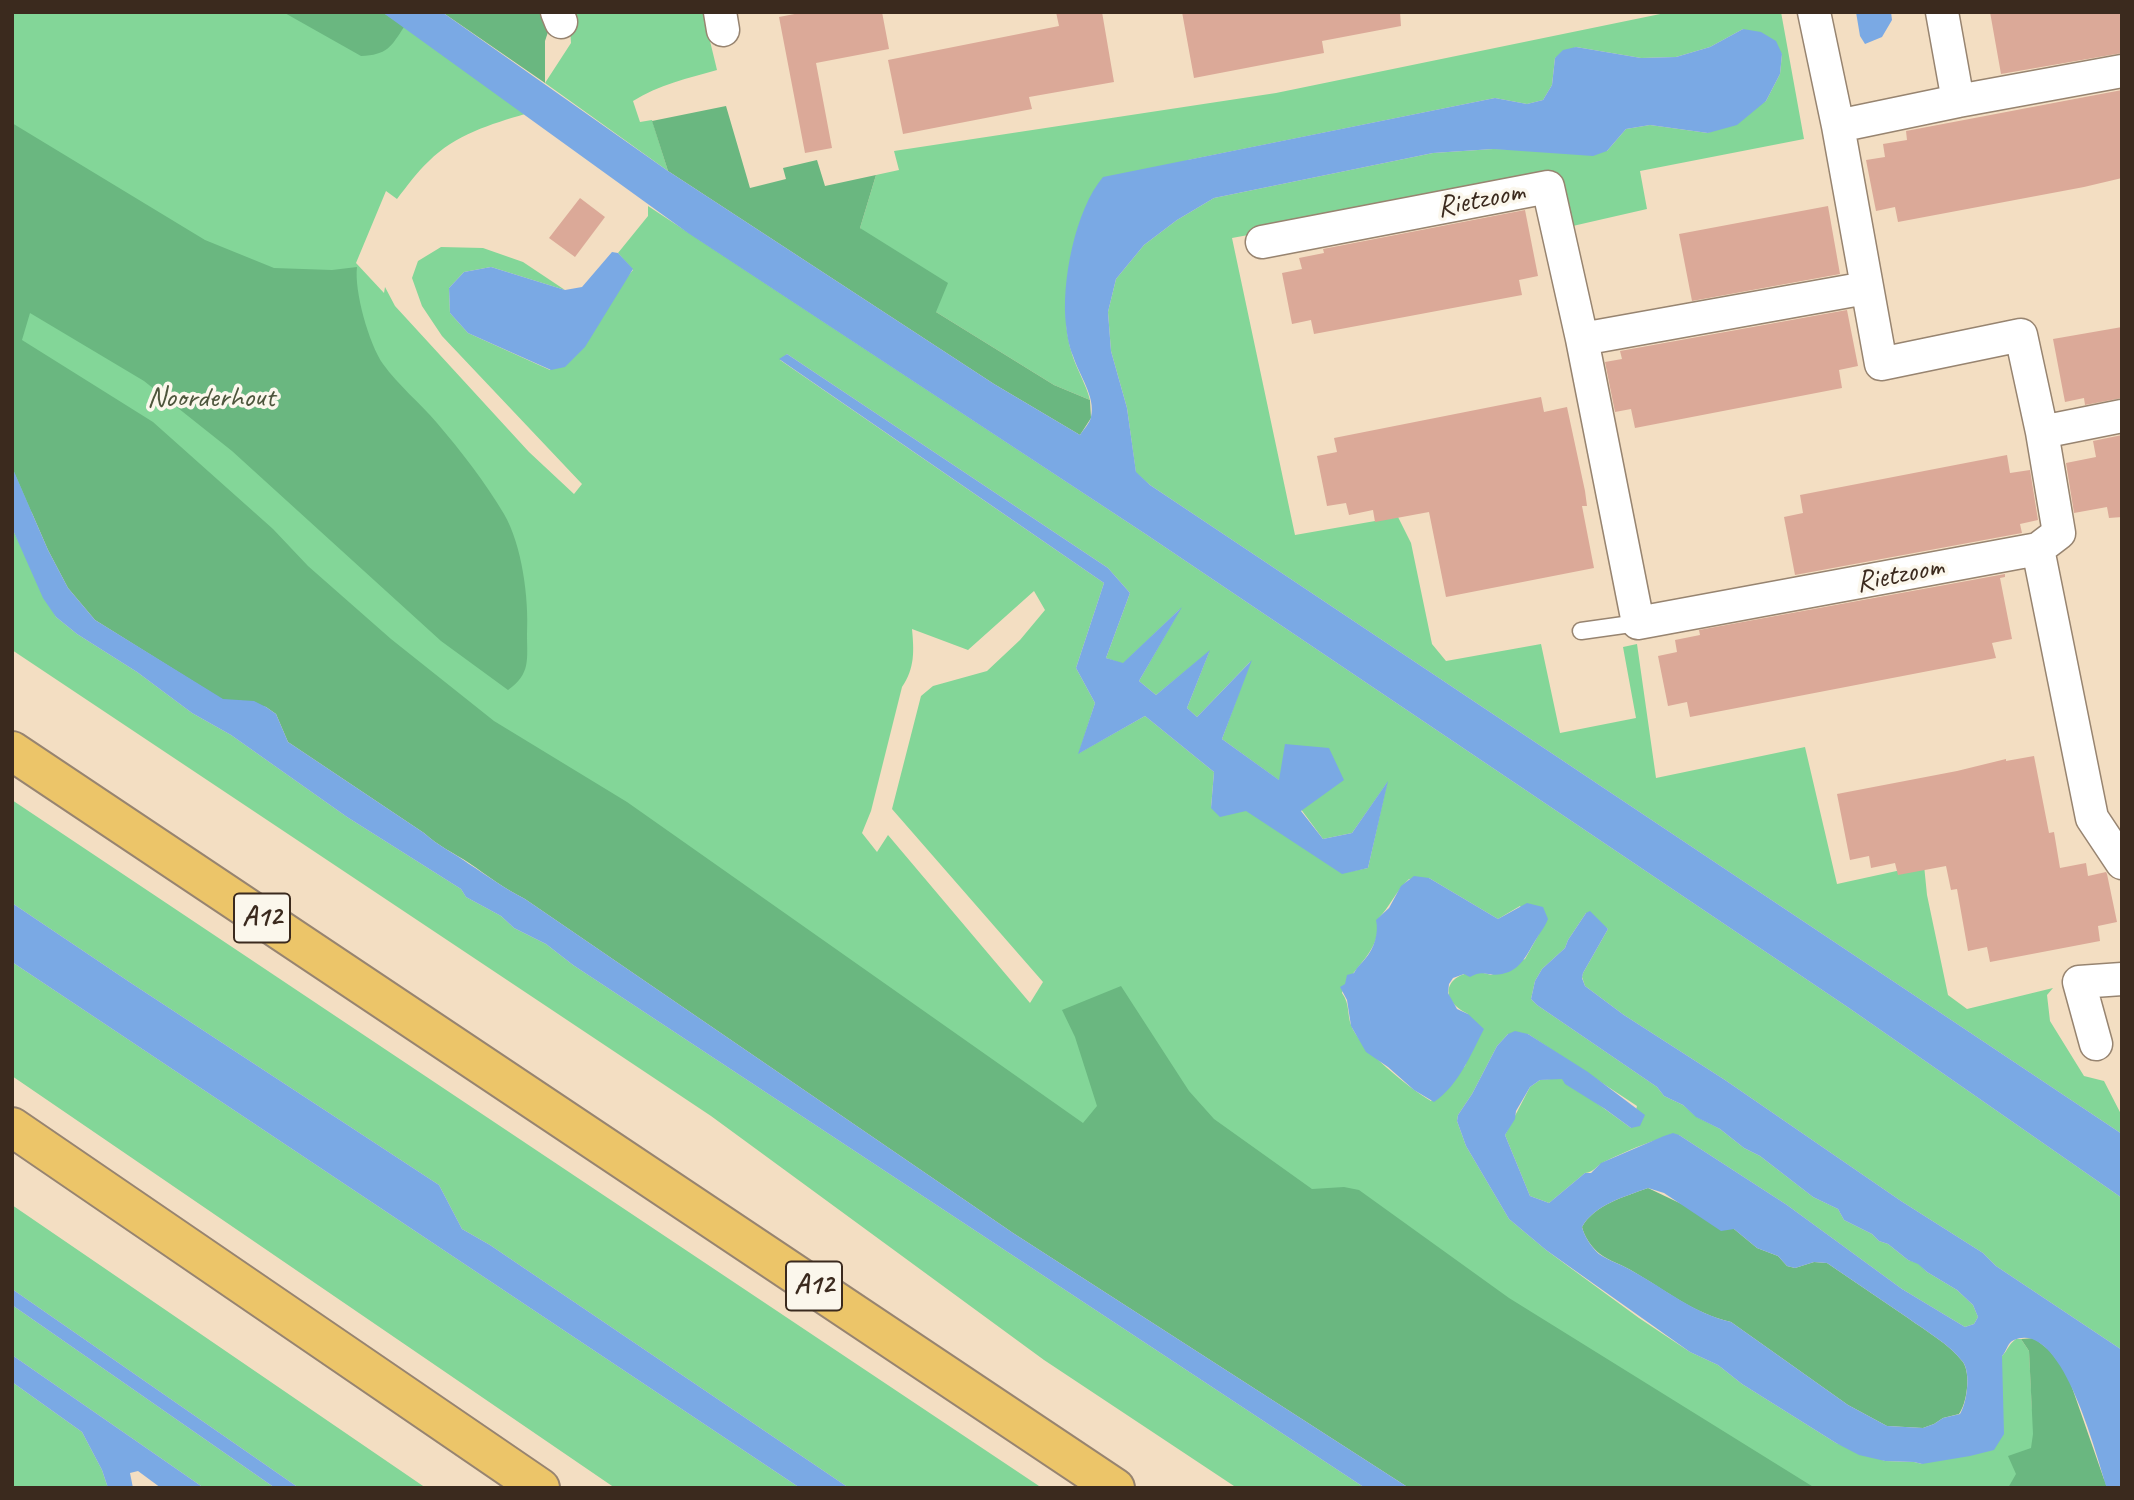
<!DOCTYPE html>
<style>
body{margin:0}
#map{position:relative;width:2134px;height:1500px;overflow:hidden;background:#f3dec2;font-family:Caveat,sans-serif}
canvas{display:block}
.frame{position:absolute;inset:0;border:14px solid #3b2a1e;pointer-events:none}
</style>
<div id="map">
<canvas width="2134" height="1500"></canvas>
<div class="frame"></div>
</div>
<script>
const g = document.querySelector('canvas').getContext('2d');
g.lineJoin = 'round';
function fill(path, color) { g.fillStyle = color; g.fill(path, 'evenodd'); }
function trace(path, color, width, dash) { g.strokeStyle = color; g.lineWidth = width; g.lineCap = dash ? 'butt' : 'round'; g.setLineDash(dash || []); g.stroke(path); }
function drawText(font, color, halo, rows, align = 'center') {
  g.font = font + ' Caveat,sans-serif'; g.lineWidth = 7; g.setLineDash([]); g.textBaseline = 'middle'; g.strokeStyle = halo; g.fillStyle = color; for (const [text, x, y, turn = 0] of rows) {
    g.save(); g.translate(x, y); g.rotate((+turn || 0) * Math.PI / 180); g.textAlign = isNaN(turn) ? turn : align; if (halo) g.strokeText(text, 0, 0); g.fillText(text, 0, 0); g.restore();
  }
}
fill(new Path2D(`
 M 12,12 L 437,12 L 439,52 L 525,114 C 491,124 455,135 429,161 C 417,172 407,186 397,199 L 386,191 L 356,263 L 384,293 L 385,287 L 395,306 L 529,452 L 574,494 L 582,484 L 442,336 L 422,306 L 412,278 L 418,261 L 441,247 L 483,248 L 523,262 L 565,290 L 491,267 L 464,272 L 449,288 L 450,313 L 468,333 L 550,370 L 633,270 L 618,253 L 648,216 L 648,206 L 1147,535 L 1849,1008 L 2122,1198 L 2122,1350 L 1996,1266 L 1983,1253 L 1901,1201 L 1725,1080 L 1624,1015 L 1585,986 L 1582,977 L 1583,973 L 1608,929 L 1586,913 L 1568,940 L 1565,948 L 1542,969 L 1535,981 L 1531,999 L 1537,1005 L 1657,1087 L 1664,1096 L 1683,1105 L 1697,1117 L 1720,1129 L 1744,1148 L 1760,1156 L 1813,1197 L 1838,1209 L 1844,1220 L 1872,1234 L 1879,1241 L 1888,1244 L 1908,1260 L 1918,1263 L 1927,1272 L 1957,1290 L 1973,1305 L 1978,1317 L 1974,1324 L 1965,1327 L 1902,1289 L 1787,1205 L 1679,1135 C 1660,1136 1622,1153 1604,1162 C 1596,1166 1594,1172 1585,1173 L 1549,1203 L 1530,1196 L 1505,1135 L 1530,1087 L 1540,1080 L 1562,1078 L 1631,1128 L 1637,1106 L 1528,1034 L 1508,1034 L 1497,1046 L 1472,1094 L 1458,1115 L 1457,1121 L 1466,1146 L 1509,1219 L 1546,1250 L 1639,1318 L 1690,1352 L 1718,1365 L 1742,1384 L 1836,1443 L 1885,1461 L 1914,1462 L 1922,1464 L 2001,1381 L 2002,1356 C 2008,1350 2008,1345 2016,1339 L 2021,1339 L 2029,1351 L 2032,1410 L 2113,1488 L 1454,1488 L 12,499 ZM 787,354 L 1108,568 L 1130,593 L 1106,658 L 1123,664 L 1180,609 L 1139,681 L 1156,695 L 1209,652 L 1187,708 L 1197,717 L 1250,662 L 1222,739 L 1280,781 L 1323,839 L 1352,833 L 1387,783 L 1368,868 L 1342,873 L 1246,810 L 1211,808 L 1214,772 L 1145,716 L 1079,753 L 1095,703 L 1076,668 L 1104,583 L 780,360 ZM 1034,591 L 1045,610 L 1020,640 L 987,671 L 933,686 L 921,696 L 892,809 L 1043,982 L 1030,1003 L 888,835 L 877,852 L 862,833 L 871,811 L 902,687 C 915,668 914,651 912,629 L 968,650 ZM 1429,878 L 1498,919 L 1520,906 L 1539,934 L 1525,959 L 1491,975 C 1457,963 1428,994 1468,1014 L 1472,1052 L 1468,1057 L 1465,1066 L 1431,1101 C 1409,1088 1359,1048 1351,1025 C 1347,1014 1350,1004 1342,993 C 1351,967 1383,951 1377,920 C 1390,907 1395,892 1409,879 Z
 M 569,12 L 703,12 L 717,70 C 689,78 658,85 633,101 L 640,122 L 652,120 L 668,171 L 545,83 L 571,43 Z
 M 1670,12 L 1781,12 L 1804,139 L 1640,171 L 1647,209 L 1564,228 L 1552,179 L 1232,238 L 1295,535 L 1398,517 L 1411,543 L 1432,644 L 1446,661 L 1541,644 L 1560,733 L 1636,718 L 1623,647 L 1637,644 L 1656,778 L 1805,747 L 1837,884 L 1924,865 L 1927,895 L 1948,995 L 1967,1009 L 2053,988 L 2047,995 L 2050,1021 L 2084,1076 L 2104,1081 L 2122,1116 L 2122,1134 L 1150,485 L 1136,473 L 1127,408 L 1111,351 L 1108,312 L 1116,279 L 1144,245 L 1177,220 L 1214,198 L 1433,153 L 1493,149 L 1607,151 L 1626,129 L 1650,125 L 1708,133 L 1766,101 L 1780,74 L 1782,54 L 1743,29 L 1710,47 L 1676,57 L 1641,58 L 1576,47 L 1555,58 L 1552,85 L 1543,100 L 1527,104 L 1495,98 L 1188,160 L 1079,225 C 1069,267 1059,311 1072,354 C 1077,370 1086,384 1090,400 L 1054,385 L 936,312 L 860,228 L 876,175 L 899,170 L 894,151 L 1276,93 Z
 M 12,528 L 56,617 L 77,634 L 137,672 L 192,713 L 231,735 L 347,817 L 461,889 L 466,897 L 501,916 L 514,928 L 546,944 L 573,965 L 1365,1488 L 1237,1488 L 1044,1360 L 711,1116 L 12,650 Z
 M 12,800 L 1042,1488 L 849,1488 L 490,1245 L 462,1229 L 439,1185 L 131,983 L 12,903 Z
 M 12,962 L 800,1488 L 615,1488 L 12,1076 Z
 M 12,1205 L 426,1488 L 299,1488 L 12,1289 Z
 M 12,1305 L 275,1488 L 204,1488 L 12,1355 Z
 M 12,1382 L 82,1432 L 102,1470 L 108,1488 L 12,1488 Z`), '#83d698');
fill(new Path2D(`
 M 283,12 L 382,12 L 404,27 C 391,47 387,55 361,56 Z
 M 442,12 L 542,12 L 549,29 L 545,41 L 545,83 Z
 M 726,106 L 750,188 L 786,179 L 783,168 L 817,160 L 825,186 L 876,175 L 860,228 L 948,283 L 936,312 L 1054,385 L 1090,400 L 1091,418 L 1080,435 L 994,384 L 668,171 L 652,121 Z
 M 12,123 L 205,240 L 274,268 L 332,270 L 357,267 C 354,291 369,344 383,364 C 398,385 420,403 437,423 C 461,451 485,482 504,514 C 522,545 529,598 527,634 C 527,659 531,674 508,690 L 441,641 L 232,451 L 144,381 L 30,313 L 22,340 L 153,422 L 273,529 L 308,566 L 391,639 L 494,721 L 627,802 L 1083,1123 L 1097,1106 L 1075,1037 L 1062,1010 L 1121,986 L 1189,1091 L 1214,1119 L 1312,1189 L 1344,1187 L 1359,1190 L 1509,1298 L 1815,1488 L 1409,1488 L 1013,1233 L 525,899 C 505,889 488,876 469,863 C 454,853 438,846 424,833 L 288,742 L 276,714 L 266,707 L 243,701 L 223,700 L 95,620 L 68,588 L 48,550 L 12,467 Z
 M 1648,1188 L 1734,1229 L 1757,1248 L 1778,1256 L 1787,1266 L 1795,1268 L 1814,1262 L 1827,1263 C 1854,1281 1881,1300 1908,1318 C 1926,1331 1949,1344 1963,1362 C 1971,1374 1967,1403 1959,1414 L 1943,1418 L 1934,1424 L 1923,1428 L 1887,1426 L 1848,1405 L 1731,1322 C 1695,1314 1665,1290 1634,1272 C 1623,1265 1609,1261 1600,1254 C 1592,1248 1584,1236 1582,1227 C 1594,1205 1626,1196 1648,1188 Z
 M 2034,1338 L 2049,1350 L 2067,1373 L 2107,1488 L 2008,1488 L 2016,1474 L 2008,1456 L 2031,1448 L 2033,1434 L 2029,1351 L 2021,1339 Z`), '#6ab780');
fill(new Path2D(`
 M 382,12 L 442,12 L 668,171 L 994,384 L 1080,435 C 1083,430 1090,423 1091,417 C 1096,397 1079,375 1073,356 C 1069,347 1067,335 1066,325 C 1061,283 1075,210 1103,177 L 1495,98 L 1527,104 L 1543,100 L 1552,85 L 1555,58 L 1563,50 L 1576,47 L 1641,58 L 1676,57 L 1710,47 L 1743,29 L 1761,32 L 1776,41 L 1782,54 L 1780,74 L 1766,101 L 1737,125 L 1708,133 L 1650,125 L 1626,129 L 1607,151 L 1593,156 L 1493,149 L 1433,153 L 1214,198 L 1177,220 L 1144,245 L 1116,279 L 1108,312 L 1111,351 L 1127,408 L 1136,472 L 1150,485 L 2122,1134 L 2122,1198 L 1849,1008 L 1147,535 L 688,233 Z
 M 1856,12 L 1891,12 L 1892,20 L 1882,37 L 1865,44 L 1860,36 Z
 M 612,252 L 618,253 L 633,269 L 585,347 L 565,367 L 551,370 L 468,333 L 450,313 L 449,288 L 464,272 L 491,267 L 565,290 L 582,287 Z
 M 787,354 L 1108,568 L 1130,593 L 1106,658 L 1123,663 L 1182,607 L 1139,681 L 1156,695 L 1210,650 L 1187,708 L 1197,717 L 1252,660 L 1222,739 L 1279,780 L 1285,744 L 1329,748 L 1344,780 L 1301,811 L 1323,839 L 1352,833 L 1388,781 L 1368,868 L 1342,874 L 1246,811 L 1220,817 L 1211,808 L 1214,772 L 1145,716 L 1078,754 L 1095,703 L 1076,668 L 1104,583 L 779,359 Z
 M 12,467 L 48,550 L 68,588 L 95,620 L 223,699 L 254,701 L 266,707 L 276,714 L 288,742 L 424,833 C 438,846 454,853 469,864 C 488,876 505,889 525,899 L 1013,1233 L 1409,1488 L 1365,1488 L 573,965 L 546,944 L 514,928 L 501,916 L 466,897 L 461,889 L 347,817 L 231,735 L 192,713 L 137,672 L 77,634 L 56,617 L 43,598 L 12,528 Z
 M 1414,876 L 1429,878 L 1498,919 L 1527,903 L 1543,907 L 1548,919 C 1545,927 1541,931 1537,938 C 1527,953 1522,970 1502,974 C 1487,977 1484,969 1470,977 L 1464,974 L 1453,978 L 1449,984 L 1448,993 L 1457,1009 L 1468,1014 L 1484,1029 C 1471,1054 1459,1085 1434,1102 L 1414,1090 L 1388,1067 L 1366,1052 L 1351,1026 L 1347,1000 L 1340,987 L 1345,984 L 1347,975 L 1354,973 C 1357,967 1361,964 1365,959 C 1374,949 1379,933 1376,920 L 1389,908 L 1401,886 Z
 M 12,903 L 131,983 L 439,1185 L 462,1229 L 490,1245 L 849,1488 L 800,1488 L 12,962 Z
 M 1590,911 L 1608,929 L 1583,973 L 1582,978 L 1585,986 L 1624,1015 L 1725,1080 L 1901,1201 L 1983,1253 L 1996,1266 L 2122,1350 L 2122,1488 L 2107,1488 C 2096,1456 2063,1319 2014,1340 C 2007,1343 2007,1351 2002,1356 L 2004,1434 L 1994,1450 L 1970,1456 L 1922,1464 L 1914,1462 L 1885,1461 L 1859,1455 L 1836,1443 L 1742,1384 L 1718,1365 L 1690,1352 L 1546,1250 L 1509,1219 L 1466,1146 L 1457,1121 L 1458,1115 L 1472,1094 L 1497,1046 L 1508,1034 L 1515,1031 L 1528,1034 L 1588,1072 L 1645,1115 L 1640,1126 L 1631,1128 L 1605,1109 L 1565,1084 L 1562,1079 L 1540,1080 L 1530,1087 L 1516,1111 L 1515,1119 L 1505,1135 L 1530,1196 L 1549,1203 L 1585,1173 L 1591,1173 L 1601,1163 L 1664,1136 L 1673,1133 L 1679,1135 L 1787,1205 L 1902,1289 L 1965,1327 L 1974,1324 L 1978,1317 L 1973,1305 L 1957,1290 L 1927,1272 L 1918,1264 L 1908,1260 L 1888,1244 L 1879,1241 L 1872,1234 L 1844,1220 L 1838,1209 L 1813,1197 L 1760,1156 L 1744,1148 L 1720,1129 L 1696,1117 L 1683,1105 L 1664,1096 L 1657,1087 L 1537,1005 L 1531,999 L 1535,981 L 1542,969 L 1565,948 L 1568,940 L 1586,913 ZM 1648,1188 L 1664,1193 L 1721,1231 L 1734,1229 L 1757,1248 L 1778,1256 L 1787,1266 L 1795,1268 L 1814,1262 L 1827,1263 C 1854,1281 1881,1300 1908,1318 C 1926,1331 1949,1344 1963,1362 C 1971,1373 1967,1403 1960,1414 L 1943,1418 L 1934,1424 L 1923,1428 L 1887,1426 L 1848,1405 L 1731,1322 C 1695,1314 1665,1289 1634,1272 C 1623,1265 1609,1261 1599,1254 C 1592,1248 1584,1236 1582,1227 C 1594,1205 1626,1196 1648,1188 Z
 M 12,1289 L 299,1488 L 275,1488 L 12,1305 Z
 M 12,1355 L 204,1488 L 161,1488 L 138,1471 L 130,1473 L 133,1488 L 108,1488 L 102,1470 L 82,1432 L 12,1382 Z`), '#7aa9e4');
fill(new Path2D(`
 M 805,12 L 882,12 L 889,49 L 816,63 L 832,148 L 805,153 L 779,17 Z
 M 1056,12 L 1102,12 L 1114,82 L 1029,97 L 1032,109 L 903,134 L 888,60 L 1059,26 Z
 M 1182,12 L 1400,12 L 1401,26 L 1322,41 L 1324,53 L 1194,78 Z
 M 1990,12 L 2122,12 L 2122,53 L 2001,74 Z
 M 2122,90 L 2122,178 L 2084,187 L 1898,222 L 1895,207 L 1876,211 L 1866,160 L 1885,157 L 1883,144 L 1907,140 L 1906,131 Z
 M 580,198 L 605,217 L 575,257 L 549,238 Z
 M 1828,206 L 1840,274 L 1692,301 L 1679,234 Z
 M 1525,210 L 1538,276 L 1519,280 L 1522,295 L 1314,334 L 1311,320 L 1292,324 L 1282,273 L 1302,269 L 1299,258 L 1324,253 L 1323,249 Z
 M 1847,310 L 1858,366 L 1839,370 L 1842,388 L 1635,428 L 1631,409 L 1615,412 L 1605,362 L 1622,359 L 1620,351 Z
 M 2122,327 L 2122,398 L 2085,405 L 2084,398 L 2065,402 L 2053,339 Z
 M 1541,397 L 1544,412 L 1567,407 L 1585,491 L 1587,506 L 1582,506 L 1594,568 L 1446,597 L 1429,512 L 1375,522 L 1373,510 L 1349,515 L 1346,503 L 1327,506 L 1317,456 L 1337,452 L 1334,438 Z
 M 2122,435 L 2122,517 L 2109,518 L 2107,507 L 2074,513 L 2066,463 L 2096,457 L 2093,441 Z
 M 2007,455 L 2010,473 L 2030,470 L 2038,520 L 2020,524 L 2022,533 L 1795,575 L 1784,517 L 1803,513 L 1800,495 Z
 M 2005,574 L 2005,577 L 2000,578 L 2012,639 L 1992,643 L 1996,658 L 1690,717 L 1687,702 L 1668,706 L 1658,656 L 1677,652 L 1675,640 L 1700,635 L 1699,630 Z
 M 2034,756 L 2049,833 L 2054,832 L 2060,868 L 2086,863 L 2088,876 L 2106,872 L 2107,874 L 2117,922 L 2098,926 L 2100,941 L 1990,962 L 1987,947 L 1968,951 L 1957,889 L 1951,890 L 1946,866 L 1898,875 L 1895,863 L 1871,868 L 1869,856 L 1850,860 L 1837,794 L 1957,771 L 2006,759 L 2006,761 Z`), '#dba998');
const service = new Path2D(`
 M 1581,631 L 1638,623`);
const minor = new Path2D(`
 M 557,12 L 561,22
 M 720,12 L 723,30
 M 1814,12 L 1838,126
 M 1942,12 L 1958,101
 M 2122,71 L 1958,101 L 1838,126 L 1881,364 L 2021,335 L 2042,432 L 2059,533 L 2038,549 L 2092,818 L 2122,863
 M 1262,242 L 1548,187 L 1582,339 L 1638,623 L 2038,549
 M 1582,339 L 1866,288
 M 2042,432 L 2122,416
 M 2096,1044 L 2079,982 L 2122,979`);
const motorway = new Path2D(`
 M 12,751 L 1115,1488
 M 12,1127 L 540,1488`);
trace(service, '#978470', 19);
trace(minor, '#978470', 35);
trace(motorway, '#978470', 42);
trace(service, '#fff', 16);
trace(minor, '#fff', 32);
trace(motorway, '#ecc569', 38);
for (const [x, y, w] of [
 [262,918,56],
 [814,1286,56]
]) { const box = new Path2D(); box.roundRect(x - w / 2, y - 24.5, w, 49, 5); g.fillStyle = '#fbf7ec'; g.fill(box); trace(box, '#3b2a1e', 2); }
drawText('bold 28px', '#3b2a1e', null, [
 ["A12",262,918],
 ["A12",814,1286]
]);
drawText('30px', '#3b2a1e', '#fbf7ec', [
 ["Rietzoom",1481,200,-11],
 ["Rietzoom",1900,575,-11]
]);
drawText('30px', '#4d553c', '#fbf7ec', [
 ["Noorderhout",211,398]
]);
</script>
